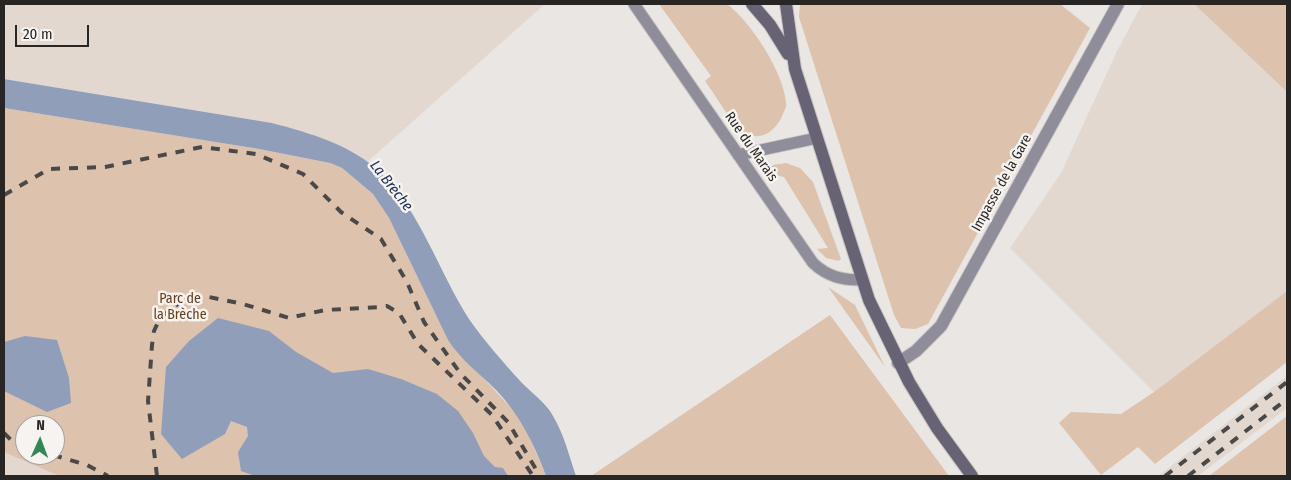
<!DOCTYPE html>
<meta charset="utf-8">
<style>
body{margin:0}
#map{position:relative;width:1291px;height:480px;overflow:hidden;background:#eae6e3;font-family:"Fira Sans Condensed",sans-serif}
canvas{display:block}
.frame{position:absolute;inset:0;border:5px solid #272625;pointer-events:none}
.north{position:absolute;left:15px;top:415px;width:50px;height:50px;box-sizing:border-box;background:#f7f3f0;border:1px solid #a4a19f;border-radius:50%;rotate:2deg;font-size:14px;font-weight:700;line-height:20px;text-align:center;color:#272625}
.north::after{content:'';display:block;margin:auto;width:18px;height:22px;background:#358657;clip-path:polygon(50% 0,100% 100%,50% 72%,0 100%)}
.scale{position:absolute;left:15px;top:25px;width:74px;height:22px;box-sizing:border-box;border:2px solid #272625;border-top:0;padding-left:6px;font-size:15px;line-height:18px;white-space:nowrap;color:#272625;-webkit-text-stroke:4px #f7f3f0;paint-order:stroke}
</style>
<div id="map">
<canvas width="1291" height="480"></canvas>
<div class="frame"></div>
<div class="north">N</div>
<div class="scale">20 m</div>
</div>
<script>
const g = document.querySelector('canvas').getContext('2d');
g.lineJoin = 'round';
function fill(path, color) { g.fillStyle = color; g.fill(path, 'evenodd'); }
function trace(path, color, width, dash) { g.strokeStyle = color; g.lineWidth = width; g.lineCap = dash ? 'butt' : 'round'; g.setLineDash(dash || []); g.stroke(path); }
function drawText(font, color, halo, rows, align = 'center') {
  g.font = font + ' "Fira Sans Condensed",sans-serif'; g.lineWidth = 5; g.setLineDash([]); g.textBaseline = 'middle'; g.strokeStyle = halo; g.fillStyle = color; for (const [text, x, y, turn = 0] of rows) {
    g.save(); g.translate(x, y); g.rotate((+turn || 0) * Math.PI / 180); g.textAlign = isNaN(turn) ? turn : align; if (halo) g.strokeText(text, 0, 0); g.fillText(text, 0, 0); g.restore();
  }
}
fill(new Path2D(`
 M 4,4 L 545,4 L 367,162 L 354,152 L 308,133 L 272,123 L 4,79 Z
 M 1142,4 L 1194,4 L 1287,92 L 1287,291 L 1154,392 L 1010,248 L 1061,173 L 1117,51 Z
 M 1287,376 L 1287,408 L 1198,476 L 1158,476 Z
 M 4,452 L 15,456 L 59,476 L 4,476 Z`), '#e2d8d0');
fill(new Path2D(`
 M 659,4 L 727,4 C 751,22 784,73 786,103 C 787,107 784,111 783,114 C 776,133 756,145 739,128 C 726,115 716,96 705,81 L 711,76 Z
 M 800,4 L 1060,4 L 1090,28 L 928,324 L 915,329 L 901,328 L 894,315 L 799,17 Z
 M 1194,4 L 1287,4 L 1287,92 Z
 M 4,108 L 259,149 L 330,163 L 342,168 L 373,194 L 389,218 L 448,340 L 514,411 L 527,431 L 546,476 L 59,476 L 4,452 ZM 25,425 L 55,425 L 55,455 L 25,455 Z
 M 786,163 L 800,168 L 813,182 L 841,259 L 839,261 L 826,258 L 817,249 L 828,248 L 784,177 L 767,173 L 773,165 Z
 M 828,287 L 855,305 L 885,367 Z
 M 1287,291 L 1287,362 L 1155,464 L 1138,447 L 1101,475 L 1059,423 L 1071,412 L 1121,414 L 1154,392 Z
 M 830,315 L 949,476 L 591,476 Z
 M 1287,416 L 1287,476 L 1209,476 Z`), '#ddc2ae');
fill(new Path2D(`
 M 4,79 L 272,123 C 310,133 352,145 381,173 C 419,209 440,274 469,319 C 485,342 503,362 522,383 C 532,393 547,404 553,416 C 564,434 569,456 576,476 L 546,476 C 534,444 520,415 496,390 C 479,373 461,360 448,340 L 389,218 L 373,194 L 342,168 L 330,163 L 259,149 L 4,108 Z
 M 218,318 L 269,331 L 296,352 L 333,373 L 368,369 L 401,379 L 437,394 L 458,411 L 473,433 L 484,456 L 495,467 L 503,468 L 508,476 L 255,476 L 241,471 L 238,452 L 248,436 L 247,427 L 231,421 L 225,434 L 182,459 L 161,434 L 166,367 L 189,341 Z
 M 25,336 L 57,340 L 69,378 L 71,403 L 47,412 L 4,391 L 4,342 Z`), '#909eb9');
const lane = new Path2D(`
 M 634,4 L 813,263 C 828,277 842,280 862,280
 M 738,155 L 817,138`);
const street = new Path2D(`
 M 898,363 L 916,351 L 941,326 L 1118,4`);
const secondary = new Path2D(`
 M 752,4 L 770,25 L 788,54
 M 786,4 L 795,69 L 869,300 L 909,382 L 937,428 L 972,476`);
trace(lane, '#c7c3c1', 13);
trace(street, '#c7c3c1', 14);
trace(secondary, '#c7c3c1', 14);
trace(lane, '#908d9a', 11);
trace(street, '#908d9a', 12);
trace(secondary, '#686275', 12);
trace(new Path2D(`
 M 4,195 L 49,169 L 105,167 L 202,147 L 256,154 L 303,174 L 341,212 L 381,239 L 407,282 L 424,322 L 460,373 L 508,422 L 540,476
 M 4,433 L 14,443 L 25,446
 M 53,455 L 87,465 L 108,476
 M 157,476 L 148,401 L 152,345 L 154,331 L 160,318 L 179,303 L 204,296 L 243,304 L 289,318 L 325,310 L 380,307 L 387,306 L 399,313 L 418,344 L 492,415 L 533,476
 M 1165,476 L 1287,382
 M 1188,476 L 1287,399`), '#4b4948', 4, [9, 9]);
drawText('14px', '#272625', '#f7f3f0', [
 ["Rue du Marais",751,147,55],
 ["Impasse de la Gare",1002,183,-61]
]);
drawText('14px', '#663e1c', '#f7f3f0', [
 ["Parc de",180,299],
 ["la Brèche",180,315]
]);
drawText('italic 15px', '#22335a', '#f7f3f0', [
 ["La Brèche",391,186,52]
]);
</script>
